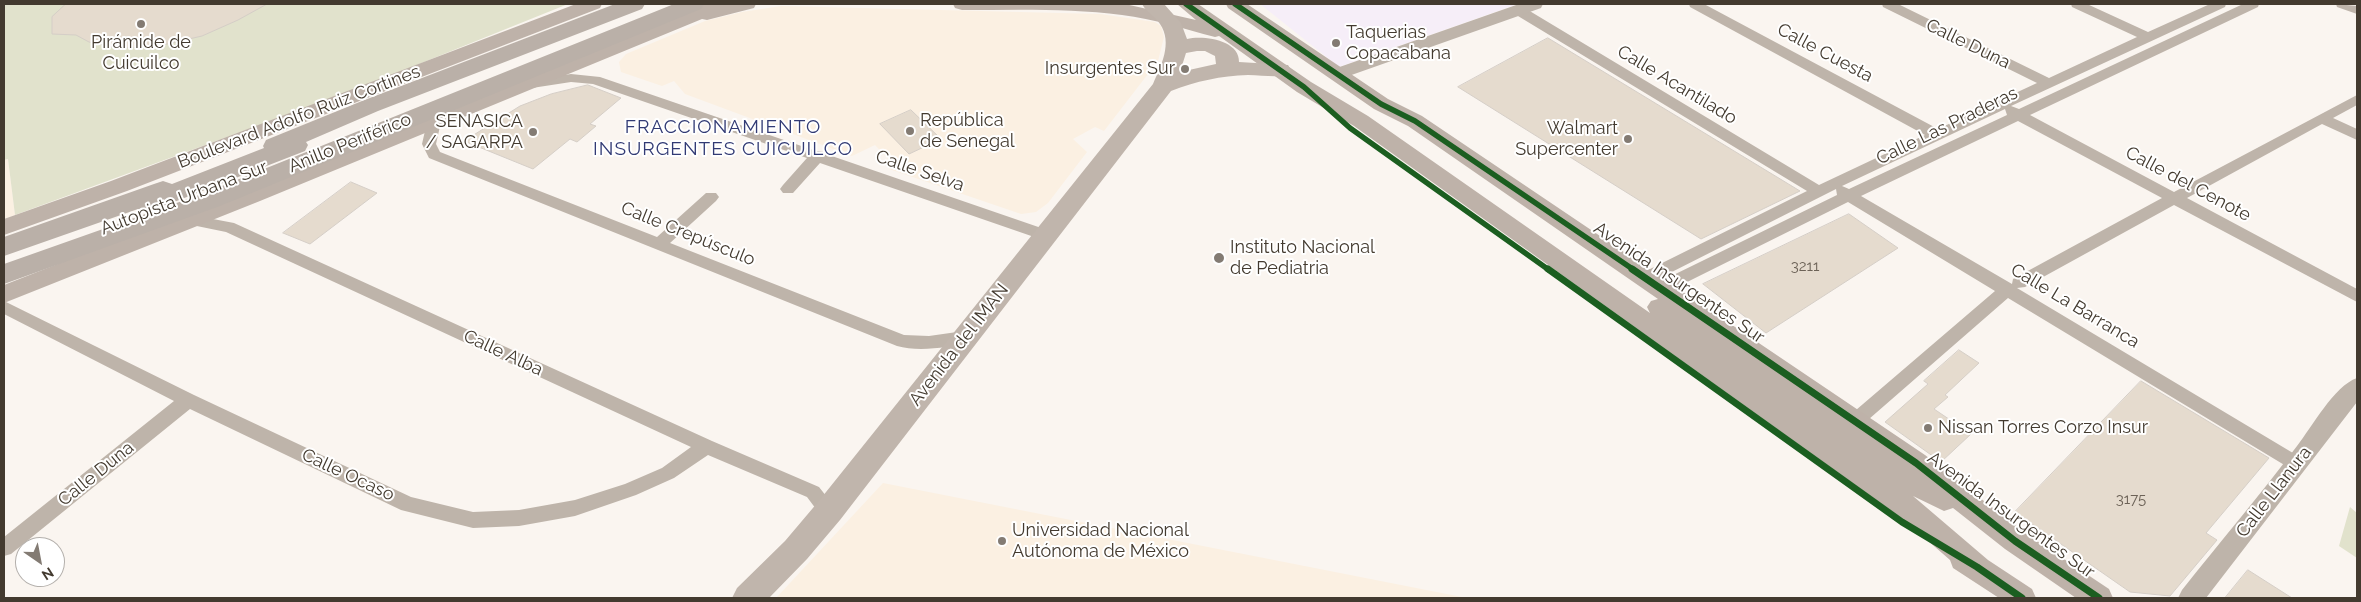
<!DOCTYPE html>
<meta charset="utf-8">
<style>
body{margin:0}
#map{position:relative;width:2361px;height:602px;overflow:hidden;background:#faf5f0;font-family:Raleway,sans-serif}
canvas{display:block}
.frame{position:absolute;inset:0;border:5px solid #433a2f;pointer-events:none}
.north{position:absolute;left:15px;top:537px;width:50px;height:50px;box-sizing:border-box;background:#fff;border:1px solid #b4b0ac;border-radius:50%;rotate:147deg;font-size:14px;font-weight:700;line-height:20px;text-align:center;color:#433a2f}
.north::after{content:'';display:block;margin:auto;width:18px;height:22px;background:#837b73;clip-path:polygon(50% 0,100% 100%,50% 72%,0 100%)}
</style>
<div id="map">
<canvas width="2361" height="602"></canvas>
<div class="frame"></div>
<div class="north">N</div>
</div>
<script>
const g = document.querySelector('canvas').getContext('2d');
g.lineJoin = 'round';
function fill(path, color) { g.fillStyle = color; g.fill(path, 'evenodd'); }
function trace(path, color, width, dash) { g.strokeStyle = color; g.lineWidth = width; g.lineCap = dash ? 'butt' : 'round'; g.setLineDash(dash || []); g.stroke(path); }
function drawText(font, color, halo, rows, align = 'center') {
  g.font = font + ' Raleway,sans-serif'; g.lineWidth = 4; g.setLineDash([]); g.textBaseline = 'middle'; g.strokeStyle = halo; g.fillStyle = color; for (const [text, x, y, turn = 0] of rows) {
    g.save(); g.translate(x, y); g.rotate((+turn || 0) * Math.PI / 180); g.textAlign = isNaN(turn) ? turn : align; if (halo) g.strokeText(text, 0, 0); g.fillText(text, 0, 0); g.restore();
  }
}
fill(new Path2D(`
 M 1260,4 L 1518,4 L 1339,67 Z`), '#f6eef8');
fill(new Path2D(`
 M 781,6 L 1100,14 L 1155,22 L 1161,26 L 1164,37 L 1158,61 L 1104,131 L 1095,127 L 1073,139 L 1087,152 L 1048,203 L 1036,212 L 1021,214 L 889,169 L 892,163 L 875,145 L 852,156 L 685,94 L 674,81 L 662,86 L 621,72 L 619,62 L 626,54 L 705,21 L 742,12 Z
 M 8,159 L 15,215 L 4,219 L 4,160 Z
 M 883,483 L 1467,598 L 776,598 Z`), '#fbf0e2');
fill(new Path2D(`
 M 4,4 L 568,4 L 352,91 L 15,215 L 8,159 L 4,160 Z
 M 2350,507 L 2357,513 L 2357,558 L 2339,546 Z`), '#e1e2cc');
const building = new Path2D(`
 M 66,4 L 267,4 L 238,20 L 202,36 L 154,47 L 117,48 L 89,42 L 76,35 L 52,34 L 52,17 Z
 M 1548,38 L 1800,191 L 1701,239 L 1458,87 Z
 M 588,85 L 621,98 L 590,124 L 596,126 L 577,142 L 570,139 L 533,169 L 464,141 L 520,106 L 551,94 Z
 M 911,110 L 941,139 L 909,154 L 880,124 Z
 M 351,182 L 377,193 L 310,244 L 283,233 Z
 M 1849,214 L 1898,248 L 1766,333 L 1703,284 Z
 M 1959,350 L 1979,363 L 1945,395 L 1948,397 L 1934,409 L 1971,434 L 1941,462 L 1885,422 L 1928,384 L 1924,381 Z
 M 2141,381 L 2269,458 L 2206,533 L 2217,540 L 2170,596 L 2130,592 L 2015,512 Z
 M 2248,570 L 2292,598 L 2225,598 Z`);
fill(building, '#e5dbce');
trace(building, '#d5cec7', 1);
fill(new Path2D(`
 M 1689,4 L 1704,4 L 1938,129 L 2037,83 L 1883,7 L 1882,4 L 1898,4 L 2049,78 L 2137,37 L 2072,7 L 2071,4 L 2087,4 L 2148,32 L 2210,4 L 2226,4 L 2225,7 L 2011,106 L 2019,109 L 2243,4 L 2259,4 L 2258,7 L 2030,115 L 2174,192 L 2357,95 L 2357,105 L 2333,118 L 2357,129 L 2357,140 L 2322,124 L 2187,198 L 2357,289 L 2357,302 L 2174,205 L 2025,287 L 2017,288 L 2303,459 L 2306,464 L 2303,469 L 2297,471 L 2291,469 L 2008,298 L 1861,426 L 1855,428 L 1849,426 L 1846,421 L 1849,416 L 1995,291 L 1848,202 L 1667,292 L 1661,294 L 1655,292 L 1653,288 L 1655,284 L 1837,195 L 1836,189 L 1652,282 L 1646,284 L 1640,282 L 1638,278 L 1640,274 L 1807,191 L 1513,13 L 1511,10 L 1513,7 L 1523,7 L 1819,185 L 1925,135 L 1690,7 ZM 2005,109 L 2007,115 L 1849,189 L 1842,186 ZM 2018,121 L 2162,198 L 2013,279 L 2012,284 L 1861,196 Z
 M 2336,4 L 2357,6 L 2357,14 L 2337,7 Z
 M 571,74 L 600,77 L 816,151 L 824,152 L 826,154 L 1050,231 L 1053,235 L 1050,239 L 1040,239 L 820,163 L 793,193 L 783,193 L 780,189 L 783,185 L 807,158 L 593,84 L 571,82 L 532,88 L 525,84 L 532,80 Z
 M 434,117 L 441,122 L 436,144 L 440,152 L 657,237 L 706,193 L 716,193 L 719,197 L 716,201 L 670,243 L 904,335 L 929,336 L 964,331 L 970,333 L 972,337 L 970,341 C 949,348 918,352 897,346 L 429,158 L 422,144 L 427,122 Z
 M 192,215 L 234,223 L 712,441 L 819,487 L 838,511 L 836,517 L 829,519 L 822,517 L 807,497 L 708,455 L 674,478 L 636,495 L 575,516 L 519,526 L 473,528 L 401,510 L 190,409 L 11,554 L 4,556 L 4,537 L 174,401 L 4,314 L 4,301 L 194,395 L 411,497 L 473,512 L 519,510 L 575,500 L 625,484 L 662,468 L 691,447 L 226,232 L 187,224 L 184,220 L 187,216 Z`), '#beb4aa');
fill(new Path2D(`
 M 1519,4 L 1543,4 L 1541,8 L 1343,78 L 1331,78 L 1328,74 L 1331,70 Z
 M 2357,378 L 2357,402 L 2206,598 L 2178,598 L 2182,590 C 2220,542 2260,495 2297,446 C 2312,427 2334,386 2357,378 Z`), '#beb4aa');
fill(new Path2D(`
 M 576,4 L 602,4 L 600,8 L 127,191 L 4,235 L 4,219 L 111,181 Z
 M 705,4 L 756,4 L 754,8 L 707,20 L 702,19 L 260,201 L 4,303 L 4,285 L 244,191 Z
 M 953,4 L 1125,4 L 1196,20 L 1177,4 L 1198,4 L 1311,82 L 1368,116 L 1650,313 L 1647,307 L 1651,301 L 1658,299 L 1408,126 L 1374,109 L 1228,8 L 1226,4 L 1247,4 L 1388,99 L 1422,116 L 1925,455 L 2025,533 L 2109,589 L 2113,598 L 2076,598 L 2005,549 L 1953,508 L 1944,511 L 1913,496 L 1988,560 L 2032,589 L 2036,598 L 1999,598 L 1953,568 L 1950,560 L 1903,519 L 1354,126 L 1297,92 L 1219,36 L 1215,37 C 1184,29 1154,19 1122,15 C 1069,8 1015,10 962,10 L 955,8 Z`), '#beb2a9');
fill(new Path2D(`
 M 1142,4 L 1164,4 L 1181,23 L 1187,39 C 1203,35 1240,40 1239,62 L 1288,65 L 1291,70 L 1288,75 C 1275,78 1262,75 1248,75 C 1221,76 1196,81 1171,91 L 840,520 L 807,559 L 769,598 L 732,598 L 737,588 L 785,541 L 818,502 L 1153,84 C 1161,66 1173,43 1160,24 C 1155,16 1146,12 1142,4 ZM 1197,51 L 1205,51 L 1215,56 L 1216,64 L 1180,72 L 1186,53 Z`), '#c0b5ac');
fill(new Path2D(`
 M 615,4 L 645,4 L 642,9 L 378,111 L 306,142 L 308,145 L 305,151 L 156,209 L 147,212 L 138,209 L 4,256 L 4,237 L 154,184 L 163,181 L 172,184 L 264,148 L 263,146 L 266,140 L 362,101 Z
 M 674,4 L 704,4 L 701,9 L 220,206 L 4,284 L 4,264 L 202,194 Z`), '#bab0a8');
trace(new Path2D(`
 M 1186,4 L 1304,87 L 1350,128 L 1549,270
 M 1235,4 L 1381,104 L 1415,121 L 1634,270`), '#1b5e20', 5.5);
trace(new Path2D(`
 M 1548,269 L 1902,522 L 1977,567 L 2022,598
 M 1632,269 L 1916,463 L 2015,541 L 2099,598`), '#1b5e20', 7);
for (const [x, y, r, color] of [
 [141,24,5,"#837b73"],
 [1336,43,5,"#837b73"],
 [1185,69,5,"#837b73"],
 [910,131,5,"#837b73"],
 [533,132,5,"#837b73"],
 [1628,139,5,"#837b73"],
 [1219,258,6,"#837b73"],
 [1928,428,5,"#837b73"],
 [1002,541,5,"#837b73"]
]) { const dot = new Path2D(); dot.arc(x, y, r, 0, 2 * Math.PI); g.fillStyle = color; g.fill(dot); trace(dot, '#fff', 2); }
drawText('15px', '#6c6257', null, [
 ["3211",1805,266],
 ["3175",2131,499]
]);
drawText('18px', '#433a2f', '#fff', [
 ["Taquerias",1346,33],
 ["Copacabana",1346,54],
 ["Pirámide de",141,43,"center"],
 ["Cuicuilco",141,64,"center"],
 ["Insurgentes Sur",1175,69,"right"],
 ["República",920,121],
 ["de Senegal",920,142],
 ["SENASICA",523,122,"right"],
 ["/ SAGARPA",523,143,"right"],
 ["Walmart",1618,129,"right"],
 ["Supercenter",1618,150,"right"],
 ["Instituto Nacional",1230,248],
 ["de Pediatria",1230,269],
 ["Nissan Torres Corzo Insur",1938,428],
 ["Universidad Nacional",1012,531],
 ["Autónoma de México",1012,552]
], 'left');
drawText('18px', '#433a2f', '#fff', [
 ["Calle Duna",1968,44,26],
 ["Calle Cuesta",1825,53,28],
 ["Calle Acantilado",1677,85,31],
 ["Boulevard Adolfo Ruiz Cortines",299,117,-21],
 ["Calle Las Praderas",1947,126,-26],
 ["Anillo Periférico",350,143,-22],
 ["Calle Selva",920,171,19],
 ["Calle del Cenote",2188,184,28],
 ["Autopista Urbana Sur",184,198,-21],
 ["Calle Crepúsculo",688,234,22],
 ["Avenida Insurgentes Sur",1679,283,34],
 ["Calle La Barranca",2075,306,31],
 ["Avenida del IMAN",959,345,-52],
 ["Calle Alba",503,353,25],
 ["Calle Duna",96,474,-39],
 ["Calle Ocaso",348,475,25],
 ["Calle Llanura",2274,492,-52],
 ["Avenida Insurgentes Sur",2011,515,36]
]);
g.letterSpacing = '1px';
drawText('19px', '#313a74', '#fff', [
 ["FRACCIONAMIENTO",723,127],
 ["INSURGENTES CUICUILCO",723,149]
]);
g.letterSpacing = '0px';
</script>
